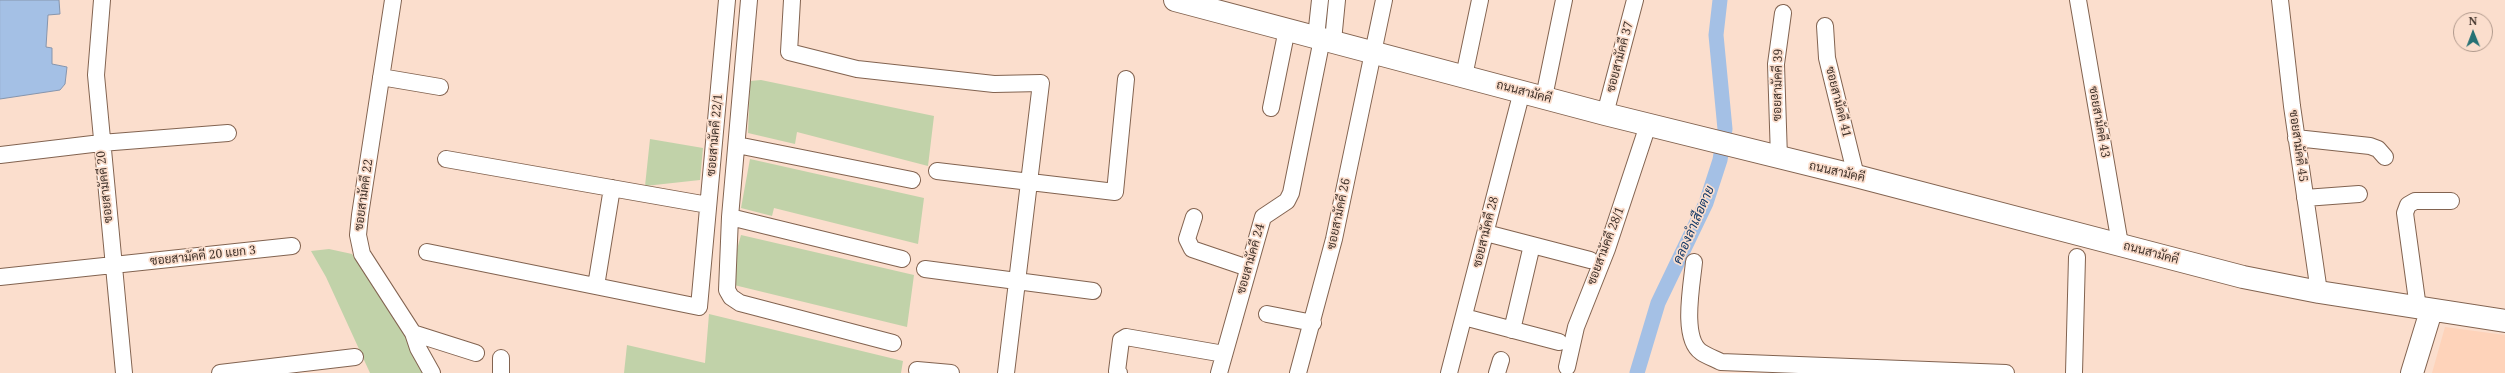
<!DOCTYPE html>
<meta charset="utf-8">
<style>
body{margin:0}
#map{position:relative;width:2505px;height:373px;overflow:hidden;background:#fbdecd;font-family:"Noto Serif",serif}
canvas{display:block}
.north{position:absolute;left:2453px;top:12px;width:40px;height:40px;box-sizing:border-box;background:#fbdecd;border:1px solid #b0998c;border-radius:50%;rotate:359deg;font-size:11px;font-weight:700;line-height:16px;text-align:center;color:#40322a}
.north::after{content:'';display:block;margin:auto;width:14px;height:18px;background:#267174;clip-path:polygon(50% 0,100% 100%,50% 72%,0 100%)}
</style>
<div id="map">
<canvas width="2505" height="373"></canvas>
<div class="north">N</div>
</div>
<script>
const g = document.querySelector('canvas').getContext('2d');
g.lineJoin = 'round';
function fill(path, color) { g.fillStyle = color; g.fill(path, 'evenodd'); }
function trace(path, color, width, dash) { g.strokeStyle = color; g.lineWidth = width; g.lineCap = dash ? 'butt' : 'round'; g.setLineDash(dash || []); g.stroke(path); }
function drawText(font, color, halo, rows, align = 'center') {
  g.font = font + ' "Noto Serif",Sarabun,serif'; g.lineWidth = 3.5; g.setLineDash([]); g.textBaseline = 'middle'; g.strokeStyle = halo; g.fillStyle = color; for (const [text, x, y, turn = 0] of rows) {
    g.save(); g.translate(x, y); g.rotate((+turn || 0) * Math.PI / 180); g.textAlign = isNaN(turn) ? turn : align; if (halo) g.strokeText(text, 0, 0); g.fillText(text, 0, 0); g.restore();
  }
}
fill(new Path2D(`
 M 2445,327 L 2505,335 L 2505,373 L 2432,373 Z`), '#fed3ba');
fill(new Path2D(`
 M 761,80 L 934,116 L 928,166 L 797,132 L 795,144 L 748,133 L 750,81 Z
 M 650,139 L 703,148 L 700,180 L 645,186 Z
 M 750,159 L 924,198 L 918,244 L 774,208 L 772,216 L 741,208 Z
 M 741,235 L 914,275 L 907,327 L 730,284 L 731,271 Z
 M 329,249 L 352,254 L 429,373 L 370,373 L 326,277 L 311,251 Z
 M 709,314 L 903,361 L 901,373 L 624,373 L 627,345 L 705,363 Z`), '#c1d2a9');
const water = new Path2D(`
 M 0,0 L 59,0 L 60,14 L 48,15 L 46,47 L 52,48 L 52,64 L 67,67 L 65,84 L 60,90 L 0,99 Z`);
fill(water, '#a4c0e5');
trace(water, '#8695ad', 1);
trace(new Path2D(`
 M 1637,373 L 1658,303 L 1706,203 L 1720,160 L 1725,129 L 1716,35 L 1720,0`), '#a4c0e5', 15);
const street = new Path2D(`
 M 102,0 L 96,75 L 124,373
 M 393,0 L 360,215 L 358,235 L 362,254 L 413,333 L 476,353
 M 749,0 L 730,217 L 727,290 L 731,297 L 740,303 L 893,343
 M 792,0 L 789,52 L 857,69 L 994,84 L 1041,83 L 1006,373
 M 2078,0 L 2120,244
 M 2280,0 L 2292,106 L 2319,292
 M 1825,26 L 1827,58 L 1856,176
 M 1316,37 L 1320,0
 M 1333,41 L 1337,0
 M 1464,76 L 1480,0
 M 381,77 L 440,87
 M 1544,97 L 1564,0
 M 1271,108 L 1287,29
 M 1605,114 L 1635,0
 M 2296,138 L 2370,146 L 2378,149 L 2385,157
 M 737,145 L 912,180
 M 0,155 L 101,143 L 228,133
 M 1779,158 L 1776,64 L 1783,13
 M 446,159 L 708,205
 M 937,171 L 1115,192 L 1126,79
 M 2305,198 L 2359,194
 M 730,217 L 902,259
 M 1194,217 L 1187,239 L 1192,249 L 1248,268
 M 1486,233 L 1590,260
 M 427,252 L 699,307 L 727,0
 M 1694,262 C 1692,284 1681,338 1701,352 C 1707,356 1715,359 1721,362 L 2006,373
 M 925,269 L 1093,291
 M 0,277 L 292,246
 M 596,286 L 612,188
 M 2418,308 L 2405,213 L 2408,205 L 2415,201 L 2451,201
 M 1267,314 L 1313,323
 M 1464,317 L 1559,342
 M 1512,330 L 1532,245
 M 413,333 L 418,348 L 432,373
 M 1567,367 L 1576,327 L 1607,249 L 1648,125
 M 917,370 L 951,373
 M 220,373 L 355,357
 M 501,373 L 501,358
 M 1119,373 L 1117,371 L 1121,340 L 1126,337 L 1224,354
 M 1219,373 L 1263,217 L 1287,201 L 1291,193 L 1322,39
 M 1298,373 L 1334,239 L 1384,0
 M 1449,373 L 1522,91
 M 1497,373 L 1501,360
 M 2074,373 L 2077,257`);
const secondary = new Path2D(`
 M 1175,0 L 1605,114 L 1856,176 L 2243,277 L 2319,292 L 2505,321
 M 2412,373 L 2431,311`);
trace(street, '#826350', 18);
trace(secondary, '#826350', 24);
trace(street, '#fff', 16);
trace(secondary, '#fff', 22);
drawText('12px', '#40322a', '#fbdecd', [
 ["ซอยสามัคคี 37",1620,57,-75],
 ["ซอยสามัคคี 39",1778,85,-89],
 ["ถนนสามัคคี",1524,92,15],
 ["ซอยสามัคคี 41",1838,102,76],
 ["ซอยสามัคคี 43",2099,122,80],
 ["ซอยสามัคคี 22/1",715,135,-85],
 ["ซอยสามัคคี 45",2298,146,82],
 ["ถนนสามัคคี",1837,172,13],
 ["ซอยสามัคคี 20",105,187,-96],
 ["ซอยสามัคคี 22",364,195,-82],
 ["ซอยสามัคคี 26",1339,214,-78],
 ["ซอยสามัคคี 28",1486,232,-76],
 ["ซอยสามัคคี 28/1",1606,246,-69],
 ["ถนนสามัคคี",2151,253,15],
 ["ซอยสามัคคี 20 แยก 3",203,256,-6],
 ["ซอยสามัคคี 24",1251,259,-74]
]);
drawText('italic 13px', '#143a68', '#fbdecd', [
 ["คลองลำเสือตาย",1694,225,-66]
]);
</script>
